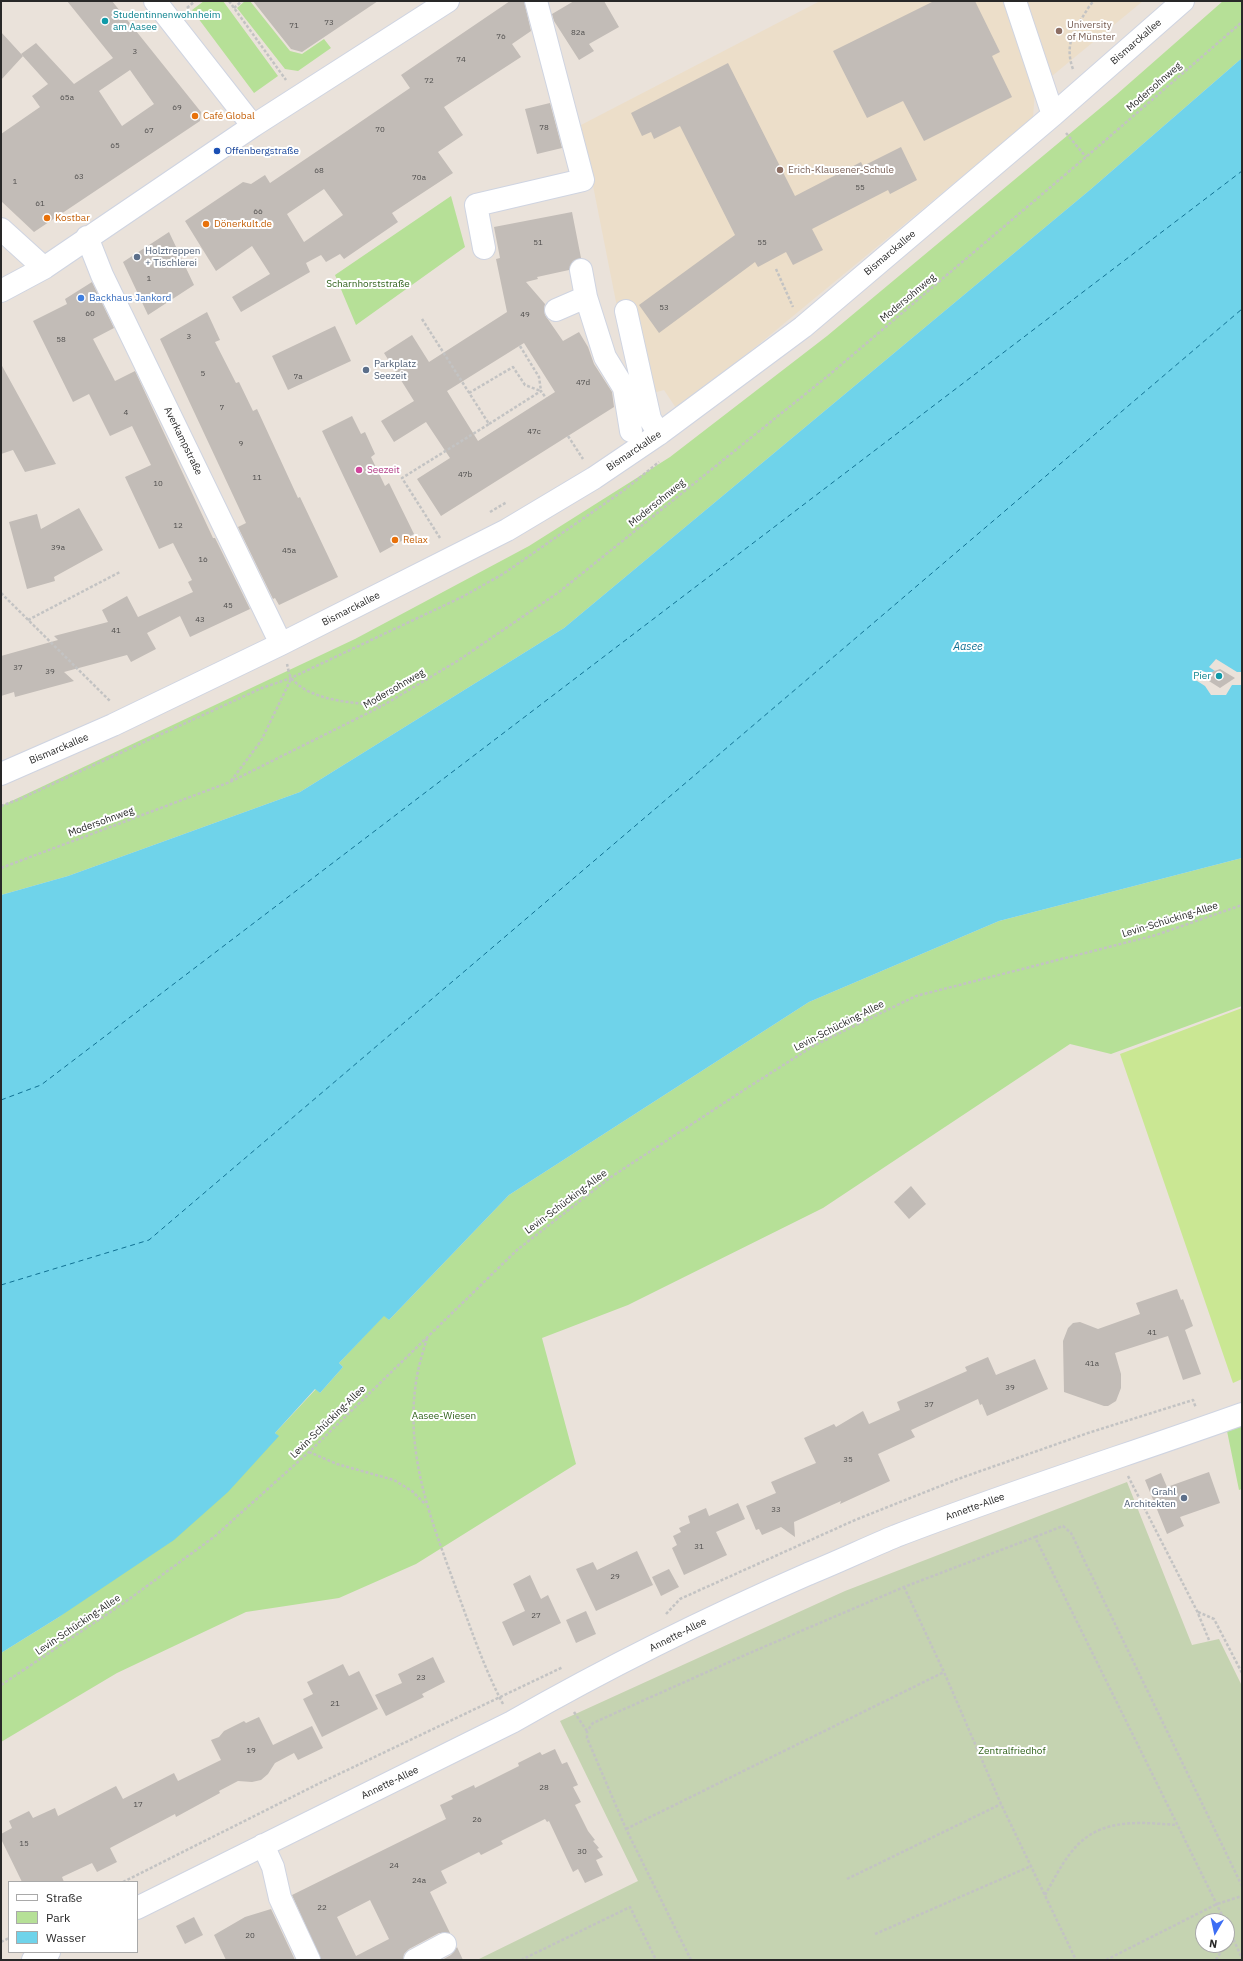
<!DOCTYPE html>
<meta charset="utf-8">
<style>
body{margin:0}
#map{position:relative;width:1243px;height:1961px;overflow:hidden;background:#eae2da;font-family:"IBM Plex Sans",sans-serif}
canvas{display:block}
.frame{position:absolute;inset:0;border:2px solid #282828;pointer-events:none}
.legend{position:absolute;left:8px;top:1881px;width:130px;height:72px;box-sizing:border-box;background:#fff;border:1px solid #a9a9a9;margin:0;padding:5px 7px;list-style:none;font-size:12px;color:#282828}
.legend li{display:flex;align-items:center;gap:8px;height:20px}
.legend b{width:20px;border:1px solid #a9a9a9}
.north{position:absolute;left:1195px;top:1913px;width:40px;height:40px;box-sizing:border-box;background:#fff;border:1px solid #a9a9a9;border-radius:50%;rotate:189deg;font-size:11px;font-weight:700;line-height:16px;text-align:center;color:#282828}
.north::after{content:'';display:block;margin:auto;width:14px;height:18px;background:#3d6ef4;clip-path:polygon(50% 0,100% 100%,50% 72%,0 100%)}
</style>
<div id="map">
<canvas width="1243" height="1961"></canvas>
<div class="frame"></div>
<ul class="legend">
<li><b style="height:5px;background:#fff"></b>Straße</li>
<li><b style="height:11px;background:#b6e097"></b>Park</li>
<li><b style="height:11px;background:#6fd3ea"></b>Wasser</li>
</ul>
<div class="north">N</div>
</div>
<script>
const g = document.querySelector('canvas').getContext('2d');
g.lineJoin = 'round';
function fill(path, color) { g.fillStyle = color; g.fill(path, 'evenodd'); }
function trace(path, color, width, dash) { g.strokeStyle = color; g.lineWidth = width; g.lineCap = dash ? 'butt' : 'round'; g.setLineDash(dash || []); g.stroke(path); }
function drawText(font, color, halo, rows, align = 'center') {
  g.font = font + ' "IBM Plex Sans",sans-serif'; g.lineWidth = 4; g.setLineDash([]); g.textBaseline = 'middle'; g.strokeStyle = halo; g.fillStyle = color; for (const [text, x, y, turn = 0] of rows) {
    g.save(); g.translate(x, y); g.rotate((+turn || 0) * Math.PI / 180); g.textAlign = isNaN(turn) ? turn : align; if (halo) g.strokeText(text, 0, 0); g.fillText(text, 0, 0); g.restore();
  }
}
fill(new Path2D(`
 M 820,1 L 1143,1 L 1035,90 L 1033,118 L 678,411 L 664,390 L 635,398 L 581,125 Z`), '#ecdec9');
fill(new Path2D(`
 M 204,1 L 223,1 L 278,76 L 254,93 L 192,10 Z
 M 245,1 L 250,1 L 290,51 L 302,54 L 324,39 L 331,48 L 298,71 L 285,69 L 237,8 Z
 M 1223,1 L 1242,1 L 1242,58 L 1091,189 L 564,628 L 300,792 L 68,876 L 1,895 L 1,806 L 355,639 L 529,546 L 670,457 L 827,336 L 1116,95 Z
 M 451,196 L 465,247 L 356,325 L 335,275 Z
 M 1242,858 L 1242,1006 L 1111,1054 L 1070,1044 L 823,1208 L 628,1305 L 542,1338 L 576,1464 L 416,1564 L 339,1598 L 246,1612 L 117,1673 L 1,1742 L 1,1653 L 59,1617 L 278,1436 L 275,1433 L 316,1389 L 320,1393 L 343,1367 L 339,1363 L 384,1315 L 389,1320 L 509,1195 L 809,1002 L 999,921 Z
 M 1242,1421 L 1242,1489 L 1239,1490 L 1227,1431 Z`), '#b6e097');
fill(new Path2D(`
 M 1127,1482 L 1192,1645 L 1219,1639 L 1242,1686 L 1242,1960 L 477,1960 L 638,1881 L 560,1721 L 845,1591 ZM 1203,1921 L 1227,1921 L 1227,1945 L 1203,1945 Z`), '#c5d3b1');
fill(new Path2D(`
 M 1242,1008 L 1242,1379 L 1233,1383 L 1120,1054 Z`), '#cae793');
fill(new Path2D(`
 M 1242,58 L 1242,858 L 999,921 L 809,1002 L 509,1195 L 389,1320 L 384,1316 L 339,1363 L 343,1367 L 320,1393 L 315,1389 L 275,1433 L 279,1436 L 228,1492 L 174,1540 L 59,1617 L 1,1653 L 1,895 L 68,876 L 300,792 L 564,628 L 1091,189 Z`), '#6fd3ea');
fill(new Path2D(`
 M 1216,659 L 1237,672 L 1242,672 L 1242,685 L 1232,685 L 1226,695 L 1211,695 L 1205,686 L 1194,679 L 1203,671 L 1209,674 L 1215,671 L 1209,667 Z`), '#eae2da');
trace(new Path2D(`
 M 1,1100 L 41,1085 L 1242,171
 M 1,1285 L 149,1240 L 1242,309`), '#117193', 1, [5, 4]);
fill(new Path2D(`
 M 67,1 L 112,1 L 201,112 L 200,121 L 34,232 L 1,201 L 1,134 L 40,107 L 32,96 L 48,84 L 21,54 L 36,43 L 74,84 L 113,58 ZM 130,70 L 154,104 L 122,126 L 99,91 Z
 M 253,1 L 378,1 L 302,52 L 291,49 Z
 M 510,1 L 524,1 L 531,31 L 512,44 L 521,57 L 444,107 L 463,135 L 438,152 L 453,173 L 392,213 L 398,222 L 344,259 L 340,254 L 326,262 L 321,255 L 306,263 L 310,272 L 241,312 L 232,297 L 270,274 L 252,246 L 216,271 L 185,221 L 243,182 L 251,184 L 265,175 L 270,183 L 347,131 L 410,88 L 401,75 ZM 324,189 L 343,215 L 304,242 L 287,214 Z
 M 574,1 L 604,1 L 619,27 L 589,44 L 594,51 L 579,60 L 554,21 L 552,14 Z
 M 934,1 L 975,1 L 1000,52 L 992,56 L 1012,97 L 924,141 L 903,101 L 867,118 L 833,51 Z
 M 1,32 L 23,56 L 1,80 Z
 M 728,63 L 795,196 L 861,162 L 863,166 L 901,147 L 917,180 L 890,194 L 888,190 L 812,229 L 823,250 L 793,265 L 786,252 L 758,267 L 755,262 L 659,333 L 639,305 L 735,235 L 680,126 L 654,139 L 651,132 L 642,136 L 631,113 Z
 M 550,103 L 562,148 L 537,154 L 525,109 Z
 M 572,212 L 581,258 L 573,261 L 569,270 L 537,277 L 538,279 L 526,282 L 545,304 L 544,309 L 545,315 L 563,341 L 579,332 L 588,347 L 594,364 L 612,392 L 614,407 L 441,516 L 417,479 L 450,458 L 426,422 L 394,442 L 381,421 L 414,401 L 384,353 L 412,335 L 429,362 L 507,312 L 496,259 L 500,258 L 494,227 ZM 524,343 L 555,392 L 478,441 L 447,391 Z
 M 169,232 L 194,285 L 148,315 L 123,262 Z
 M 92,282 L 114,328 L 93,339 L 115,381 L 135,371 L 213,538 L 215,538 L 250,609 L 190,637 L 180,616 L 147,633 L 156,649 L 131,662 L 127,655 L 64,672 L 74,681 L 15,697 L 14,692 L 1,696 L 1,656 L 58,640 L 54,636 L 108,622 L 102,610 L 127,596 L 138,617 L 193,592 L 188,582 L 192,580 L 173,543 L 159,549 L 125,477 L 151,465 L 132,426 L 110,436 L 89,394 L 73,402 L 33,321 L 67,304 L 65,299 Z
 M 207,312 L 220,340 L 215,342 L 236,383 L 239,382 L 253,411 L 257,409 L 298,498 L 300,497 L 338,577 L 279,605 L 275,598 L 273,599 L 238,527 L 246,523 L 160,339 Z
 M 335,326 L 351,361 L 288,390 L 272,356 Z
 M 1,364 L 56,464 L 25,472 L 13,450 L 1,454 Z
 M 352,416 L 361,434 L 365,432 L 375,454 L 371,457 L 385,486 L 389,483 L 414,534 L 380,553 L 322,431 Z
 M 79,508 L 103,550 L 54,577 L 55,581 L 27,589 L 9,522 L 37,514 L 41,529 Z
 M 1220,669 L 1235,678 L 1220,688 L 1201,676 Z
 M 911,1186 L 926,1204 L 909,1219 L 894,1202 Z
 M 1177,1289 L 1181,1300 L 1183,1299 L 1193,1326 L 1185,1330 L 1201,1374 L 1183,1380 L 1168,1336 L 1115,1353 L 1121,1374 L 1121,1388 L 1116,1401 L 1108,1406 L 1104,1406 L 1064,1392 L 1063,1341 L 1068,1328 L 1073,1323 L 1080,1322 L 1098,1329 L 1140,1314 L 1136,1303 Z
 M 988,1357 L 996,1375 L 1035,1359 L 1048,1389 L 987,1416 L 982,1404 L 980,1405 L 978,1399 L 911,1430 L 915,1437 L 878,1454 L 890,1481 L 840,1504 L 841,1501 L 794,1522 L 795,1537 L 781,1527 L 762,1535 L 759,1529 L 756,1530 L 746,1506 L 776,1493 L 771,1482 L 816,1463 L 804,1438 L 834,1424 L 836,1427 L 863,1411 L 869,1424 L 900,1410 L 897,1402 L 967,1371 L 965,1367 Z
 M 1209,1472 L 1220,1503 L 1180,1517 L 1184,1526 L 1167,1534 L 1145,1480 L 1161,1473 L 1167,1487 Z
 M 738,1503 L 745,1519 L 716,1532 L 727,1555 L 684,1575 L 672,1548 L 677,1545 L 673,1536 L 681,1532 L 679,1528 L 690,1523 L 688,1516 L 706,1508 L 709,1516 Z
 M 637,1551 L 653,1585 L 596,1611 L 576,1569 L 593,1562 L 597,1570 Z
 M 669,1569 L 679,1587 L 661,1596 L 652,1577 Z
 M 530,1575 L 541,1599 L 548,1595 L 561,1623 L 513,1646 L 502,1622 L 525,1611 L 513,1584 Z
 M 586,1611 L 596,1634 L 576,1643 L 566,1620 Z
 M 433,1657 L 445,1682 L 422,1694 L 424,1697 L 386,1716 L 375,1695 L 402,1683 L 398,1674 Z
 M 343,1664 L 349,1676 L 359,1671 L 378,1709 L 322,1737 L 303,1699 L 313,1694 L 307,1682 Z
 M 259,1717 L 273,1745 L 312,1726 L 323,1748 L 298,1760 L 294,1753 L 275,1763 L 268,1774 L 261,1780 L 252,1782 L 238,1781 L 219,1791 L 220,1793 L 176,1817 L 175,1814 L 110,1848 L 117,1862 L 97,1872 L 92,1863 L 62,1877 L 64,1882 L 22,1882 L 1,1839 L 1,1834 L 12,1828 L 9,1821 L 29,1811 L 33,1818 L 55,1808 L 58,1816 L 116,1786 L 123,1799 L 174,1773 L 178,1781 L 221,1760 L 211,1740 L 219,1737 L 224,1731 L 244,1721 L 246,1723 Z
 M 555,1749 L 562,1764 L 567,1762 L 578,1785 L 573,1787 L 581,1802 L 575,1805 L 588,1831 L 595,1840 L 593,1841 L 599,1848 L 597,1849 L 603,1857 L 596,1860 L 603,1875 L 585,1883 L 578,1869 L 573,1872 L 549,1821 L 547,1822 L 545,1819 L 501,1841 L 503,1844 L 481,1855 L 479,1852 L 441,1871 L 447,1883 L 430,1892 L 450,1933 L 439,1933 L 409,1949 L 404,1954 L 403,1960 L 321,1960 L 292,1895 L 446,1819 L 440,1805 L 453,1799 L 451,1796 L 474,1785 L 475,1788 L 519,1766 L 518,1763 L 540,1752 L 542,1755 ZM 370,1900 L 389,1939 L 356,1956 L 337,1917 Z
 M 271,1909 L 295,1960 L 226,1960 L 214,1935 L 245,1917 Z
 M 194,1917 L 203,1935 L 185,1944 L 176,1926 Z
 M 457,1947 L 463,1960 L 442,1960 L 451,1955 Z`), '#c2bcb7');
const minor = new Path2D(`
 M 155,1 L 253,126
 M 1015,1 L 1053,115
 M 1,229 L 44,268
 M 87,237 L 102,275 L 281,644
 M 484,248 L 476,205 L 583,180 L 536,1
 M 581,270 L 586,297 L 605,357 L 624,388 L 631,431
 M 1,291 L 44,268 L 253,126 L 448,1
 M 556,310 L 586,297
 M 626,311 L 650,419 L 659,434
 M 1,774 L 113,725 L 281,644 L 507,530 L 594,478 L 659,434 L 803,327 L 1053,115 L 1183,1
 M 263,1845 L 273,1867 L 280,1898 L 309,1960
 M 137,1908 L 512,1722 C 608,1667 707,1618 808,1574 C 838,1562 867,1548 896,1536 C 1010,1492 1127,1455 1242,1414
 M 33,1960 L 49,1952
 M 415,1960 L 445,1944`);
trace(minor, '#cfd4e1', 24);
trace(new Path2D(`
 M 229,1 L 286,80
 M 187,8 L 195,1
 M 234,8 L 242,1
 M 1073,69 C 1063,42 1077,27 1090,5 L 1094,1
 M 1066,133 L 1086,157
 M 776,269 L 793,307
 M 422,319 L 489,424 L 402,478 L 440,538
 M 520,346 L 539,377 L 541,391
 M 469,393 L 513,367 L 525,385 L 541,391
 M 489,424 L 541,391 L 546,398
 M 568,436 L 583,459
 M 490,512 L 507,502
 M 1,593 L 110,701
 M 28,620 L 120,572
 M 287,664 C 288,668 289,675 292,679 C 313,702 353,702 381,706
 M 231,781 L 261,741 L 291,679
 M 1,806 L 20,799 L 262,688 L 291,678 L 462,597 L 503,574 L 623,491 L 659,462
 M 1,868 L 230,782 L 382,706 L 459,660 L 559,592 L 829,375 L 1086,157 L 1242,22
 M 427,1338 C 423,1352 418,1367 416,1382 C 405,1457 432,1522 457,1591 C 471,1629 484,1668 503,1704
 M 309,1452 L 337,1464 L 394,1480 L 412,1491 L 425,1504
 M 1128,1476 L 1197,1611 L 1209,1640
 M 1035,1537 L 1063,1526 L 1071,1533 L 1242,1886
 M 904,1587 L 944,1672 L 1001,1804 L 1076,1960
 M 1198,1612 L 1214,1619 L 1242,1673
 M 666,1614 L 680,1599 L 855,1520 L 958,1479 L 1088,1433 L 1193,1400 L 1196,1408
 M 1,1685 L 121,1605 L 214,1537 L 309,1452 L 517,1250 L 611,1177 L 747,1088 L 815,1045 L 916,996 L 1156,935 L 1242,905
 M 574,1712 L 587,1731
 M 626,1829 L 944,1672
 M 847,1879 L 1001,1804
 M 123,1882 L 318,1784 L 563,1667
 M 1045,1895 C 1056,1876 1066,1854 1083,1840 C 1109,1818 1146,1823 1177,1825
 M 1227,1926 L 1242,1958
 M 875,1934 L 1031,1866
 M 1,1942 L 9,1938
 M 1227,1942 L 1231,1935
 M 521,1960 L 630,1907 L 656,1960
 M 691,1960 L 626,1829 L 587,1738 L 587,1731 L 593,1723 L 745,1655 L 904,1587 L 1035,1537 L 1225,1921
 M 1106,1960 L 1217,1904 L 1242,1896
 M 1216,1960 L 1225,1945`), '#c3c3c3', 2.5, [3, 2]);
trace(minor, '#fff', 22);
for (const [x, y, r, color] of [
 [105,21,4,"#0f9aa8"],
 [1059,31,4,"#8d6e63"],
 [195,116,4,"#e8710a"],
 [217,151,4,"#1a4fb4"],
 [780,170,4,"#8d6e63"],
 [47,218,4,"#e8710a"],
 [206,224,4,"#e8710a"],
 [137,257,4,"#5c6f8a"],
 [81,298,4,"#3f7fe0"],
 [366,370,4,"#5c6f8a"],
 [359,470,4,"#d1479c"],
 [395,540,4,"#e8710a"],
 [1219,676,4,"#0f9aa8"],
 [1184,1498,4,"#5c6f8a"]
]) { const dot = new Path2D(); dot.arc(x, y, r, 0, 2 * Math.PI); g.fillStyle = color; g.fill(dot); trace(dot, '#fff', 1.5); }
drawText('8px', '#4e4d4c', null, [
 ["73",329,23],
 ["71",294,26],
 ["82a",578,33],
 ["76",501,37],
 ["3",135,52],
 ["74",461,60],
 ["72",429,81],
 ["65a",67,98],
 ["69",177,108],
 ["78",544,128],
 ["70",380,130],
 ["67",149,131],
 ["65",115,146],
 ["68",319,171],
 ["63",79,177],
 ["70a",419,178],
 ["1",15,182],
 ["55",860,188],
 ["61",40,204],
 ["66",258,212],
 ["51",538,243],
 ["55",762,243],
 ["1",149,279],
 ["53",664,308],
 ["60",90,314],
 ["49",525,315],
 ["3",189,337],
 ["58",61,340],
 ["5",203,374],
 ["7a",298,377],
 ["47d",583,383],
 ["7",222,408],
 ["4",126,413],
 ["47c",534,432],
 ["9",241,444],
 ["47b",465,475],
 ["11",257,478],
 ["10",158,484],
 ["12",178,526],
 ["39a",58,548],
 ["45a",289,551],
 ["16",203,560],
 ["45",228,606],
 ["43",200,620],
 ["41",116,631],
 ["37",18,668],
 ["39",50,672],
 ["41",1152,1333],
 ["41a",1092,1364],
 ["39",1010,1388],
 ["37",929,1405],
 ["35",848,1460],
 ["33",776,1510],
 ["31",699,1547],
 ["29",615,1577],
 ["27",536,1616],
 ["23",421,1678],
 ["21",335,1704],
 ["19",251,1751],
 ["28",544,1788],
 ["17",138,1805],
 ["26",477,1820],
 ["15",24,1844],
 ["30",582,1852],
 ["24",394,1866],
 ["24a",419,1881],
 ["22",322,1908],
 ["20",250,1936]
]);
drawText('10px', '#0d838f', '#fff', [
 ["Studentinnenwohnheim",113,15],
 ["am Aasee",113,27],
 ["Pier",1211,676,"right"]
], 'left');
drawText('10px', '#785e54', '#fff', [
 ["University",1067,25],
 ["of Münster",1067,37],
 ["Erich-Klausener-Schule",788,170]
], 'left');
drawText('10px', '#282828', '#fff', [
 ["Bismarckallee",1136,42,-41],
 ["Modersohnweg",1154,87,-41],
 ["Bismarckallee",890,253,-40],
 ["Modersohnweg",908,298,-40],
 ["Averkampstraße",183,441,64],
 ["Bismarckallee",634,451,-34],
 ["Modersohnweg",657,503,-39],
 ["Bismarckallee",351,609,-27],
 ["Modersohnweg",394,689,-30],
 ["Bismarckallee",59,749,-23],
 ["Modersohnweg",101,822,-20],
 ["Levin-Schücking-Allee",1170,920,-17],
 ["Levin-Schücking-Allee",839,1026,-27],
 ["Levin-Schücking-Allee",566,1202,-37],
 ["Levin-Schücking-Allee",328,1422,-44],
 ["Annette-Allee",975,1507,-20],
 ["Levin-Schücking-Allee",78,1625,-34],
 ["Annette-Allee",678,1635,-27],
 ["Annette-Allee",390,1783,-26]
]);
drawText('10px', '#c56008', '#fff', [
 ["Café Global",203,116],
 ["Kostbar",55,218],
 ["Dönerkult.de",214,224],
 ["Relax",403,540]
], 'left');
drawText('10px', '#164399', '#fff', [
 ["Offenbergstraße",225,151]
], 'left');
drawText('10px', '#4e5e75', '#fff', [
 ["Holztreppen",145,251],
 ["+ Tischlerei",145,263],
 ["Parkplatz",374,364],
 ["Seezeit",374,376],
 ["Grahl",1176,1492,"right"],
 ["Architekten",1176,1504,"right"]
], 'left');
drawText('10px', '#30621b', '#fff', [
 ["Scharnhorststraße",368,284],
 ["Aasee-Wiesen",444,1416],
 ["Zentralfriedhof",1012,1751]
]);
drawText('10px', '#366cbe', '#fff', [
 ["Backhaus Jankord",89,298]
], 'left');
drawText('10px', '#b23c85', '#fff', [
 ["Seezeit",367,470]
], 'left');
drawText('italic 11px', '#117193', '#fff', [
 ["Aasee",968,647]
]);
</script>
